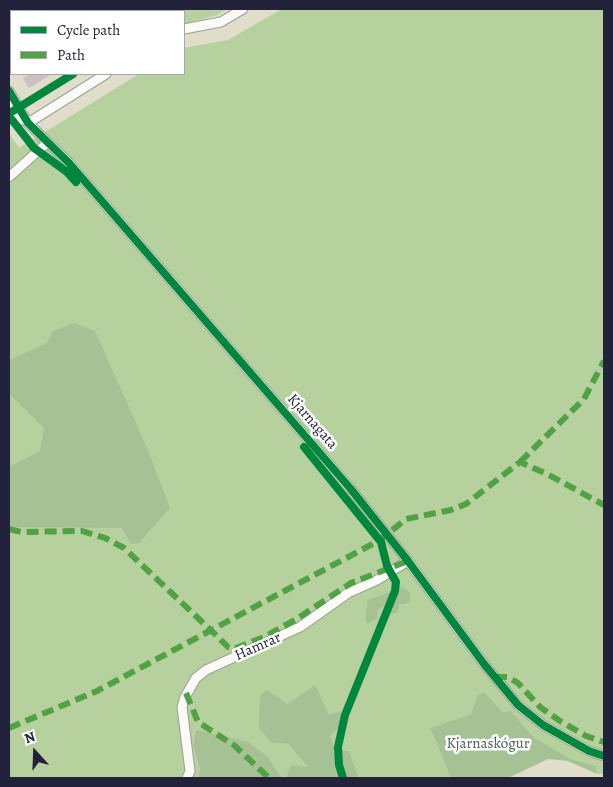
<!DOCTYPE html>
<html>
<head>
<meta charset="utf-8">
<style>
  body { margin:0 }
  #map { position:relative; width:613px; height:787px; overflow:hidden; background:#e0ddcb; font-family:Alegreya,serif }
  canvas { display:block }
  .frame { position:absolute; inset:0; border:10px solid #22223b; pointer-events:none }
  .legend { position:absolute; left:10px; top:10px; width:175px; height:65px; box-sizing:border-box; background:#fff; border:1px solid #a7a7b1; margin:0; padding:6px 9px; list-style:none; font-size:15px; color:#22223b }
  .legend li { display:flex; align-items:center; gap:10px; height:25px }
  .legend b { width:25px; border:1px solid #a7a7b1 }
  .north { position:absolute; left:10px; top:727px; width:50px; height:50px; -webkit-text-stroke:4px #fff; paint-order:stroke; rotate:340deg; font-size:14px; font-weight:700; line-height:20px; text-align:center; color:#22223b }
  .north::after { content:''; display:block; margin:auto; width:18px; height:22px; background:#22223b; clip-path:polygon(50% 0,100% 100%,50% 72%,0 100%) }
</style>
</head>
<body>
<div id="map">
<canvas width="613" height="787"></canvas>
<div class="frame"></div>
<ul class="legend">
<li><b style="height:6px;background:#00873e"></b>Cycle path</li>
<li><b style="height:6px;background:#50a245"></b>Path</li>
</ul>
<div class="north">N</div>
</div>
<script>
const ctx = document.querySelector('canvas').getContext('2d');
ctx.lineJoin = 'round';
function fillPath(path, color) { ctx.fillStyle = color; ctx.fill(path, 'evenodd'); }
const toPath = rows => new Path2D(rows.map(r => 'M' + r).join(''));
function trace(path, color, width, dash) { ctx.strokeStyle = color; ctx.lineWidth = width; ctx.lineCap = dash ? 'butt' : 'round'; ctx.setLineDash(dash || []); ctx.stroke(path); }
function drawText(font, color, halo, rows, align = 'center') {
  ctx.font = font + ' Alegreya,serif'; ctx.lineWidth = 5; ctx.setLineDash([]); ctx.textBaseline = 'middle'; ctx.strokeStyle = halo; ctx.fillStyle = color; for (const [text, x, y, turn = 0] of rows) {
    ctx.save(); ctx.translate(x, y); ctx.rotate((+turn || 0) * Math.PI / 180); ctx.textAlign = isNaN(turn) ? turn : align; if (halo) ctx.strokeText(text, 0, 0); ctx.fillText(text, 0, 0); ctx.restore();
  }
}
const green = toPath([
  [185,9,227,9,217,15,184,24,184,11,181,11],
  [282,9,604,9,604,774,597,774,596,766,571,759,532,737,511,711,502,712,477,696,471,714,430,728,451,778,359,778,349,751,335,749,330,736,345,722,341,711,329,716,288,704,267,690,272,743,288,744,307,768,291,765,286,778,282,778,268,757,196,730,193,745,200,770,198,778,9,778,9,133,19,148,139,74,184,74,184,48,228,40]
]);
const forest = toPath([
  [75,323,95,331,147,448,170,508,139,543,131,544,122,528,9,527,9,467,40,451,44,428,9,394,9,360,47,343,53,331],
  [403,587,410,593,410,601,406,604,399,604,398,612,391,614,385,606,378,609,377,619,367,624,365,619,368,600],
  [315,685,329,715,341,711,345,722,330,736,335,749,349,751,359,778,286,778,291,765,307,767,288,744,272,743,259,729,260,696,267,690,288,704],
  [484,692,502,712,511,711,533,737,571,759,596,766,597,774,568,761,548,759,508,778,451,778,430,728,471,714,477,696],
  [196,730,248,742,268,757,282,778,198,778,200,770,193,745]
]);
const building = toPath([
  [30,74,52,74,29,88,23,78]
]);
const path = toPath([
  [184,14,202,9],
  [27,103,73,74]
]);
const minor = toPath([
  [97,11,102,9],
  [184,29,221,22,243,9],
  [9,66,11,65],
  [9,91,28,123,69,163,350,488,408,561,484,664,518,705,543,725,589,751,604,756],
  [9,104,22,120],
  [28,123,106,74],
  [9,177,47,143],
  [187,778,190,771,182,707,185,697,196,678,206,670,300,627,348,593,377,580,408,561]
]);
const quiet = toPath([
  [181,11,181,9],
  [520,462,584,399,604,361],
  [9,529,21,532,82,531,105,538,124,548,219,638,228,647,234,649,264,637,295,620,351,583,408,561],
  [495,677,508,677,518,683,540,707,560,721,586,736,604,742],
  [186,693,198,722,235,746,269,778],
  [9,728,97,691,380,540,406,519,451,510,466,504,520,462,547,474,604,505]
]);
const cycleway = toPath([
  [9,91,28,123,69,163,350,488,408,561,484,664,518,705,543,725,589,751,604,756],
  [13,111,73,74],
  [9,116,34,148,67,172,76,182],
  [304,447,381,542,387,566,396,582,395,591,345,715,338,747,339,765,343,778]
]);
const streetNames = [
  ["Kjarnagata",312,422,49],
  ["Hamrar",258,647,-24]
];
const parkNames = [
  ["Kjarnaskógur",488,744]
];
fillPath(green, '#b6d19d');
fillPath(forest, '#a6c295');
fillPath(building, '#c9c0bf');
trace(minor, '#9e9d95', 11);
trace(path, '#c7c7c4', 1, [1, 4]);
trace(minor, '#fafaf7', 9);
trace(quiet, '#50a245', 6, [12, 6]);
trace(cycleway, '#00873e', 8);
drawText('15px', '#22223b', '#fff', streetNames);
drawText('15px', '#4a5c50', '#fff', parkNames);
</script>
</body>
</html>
